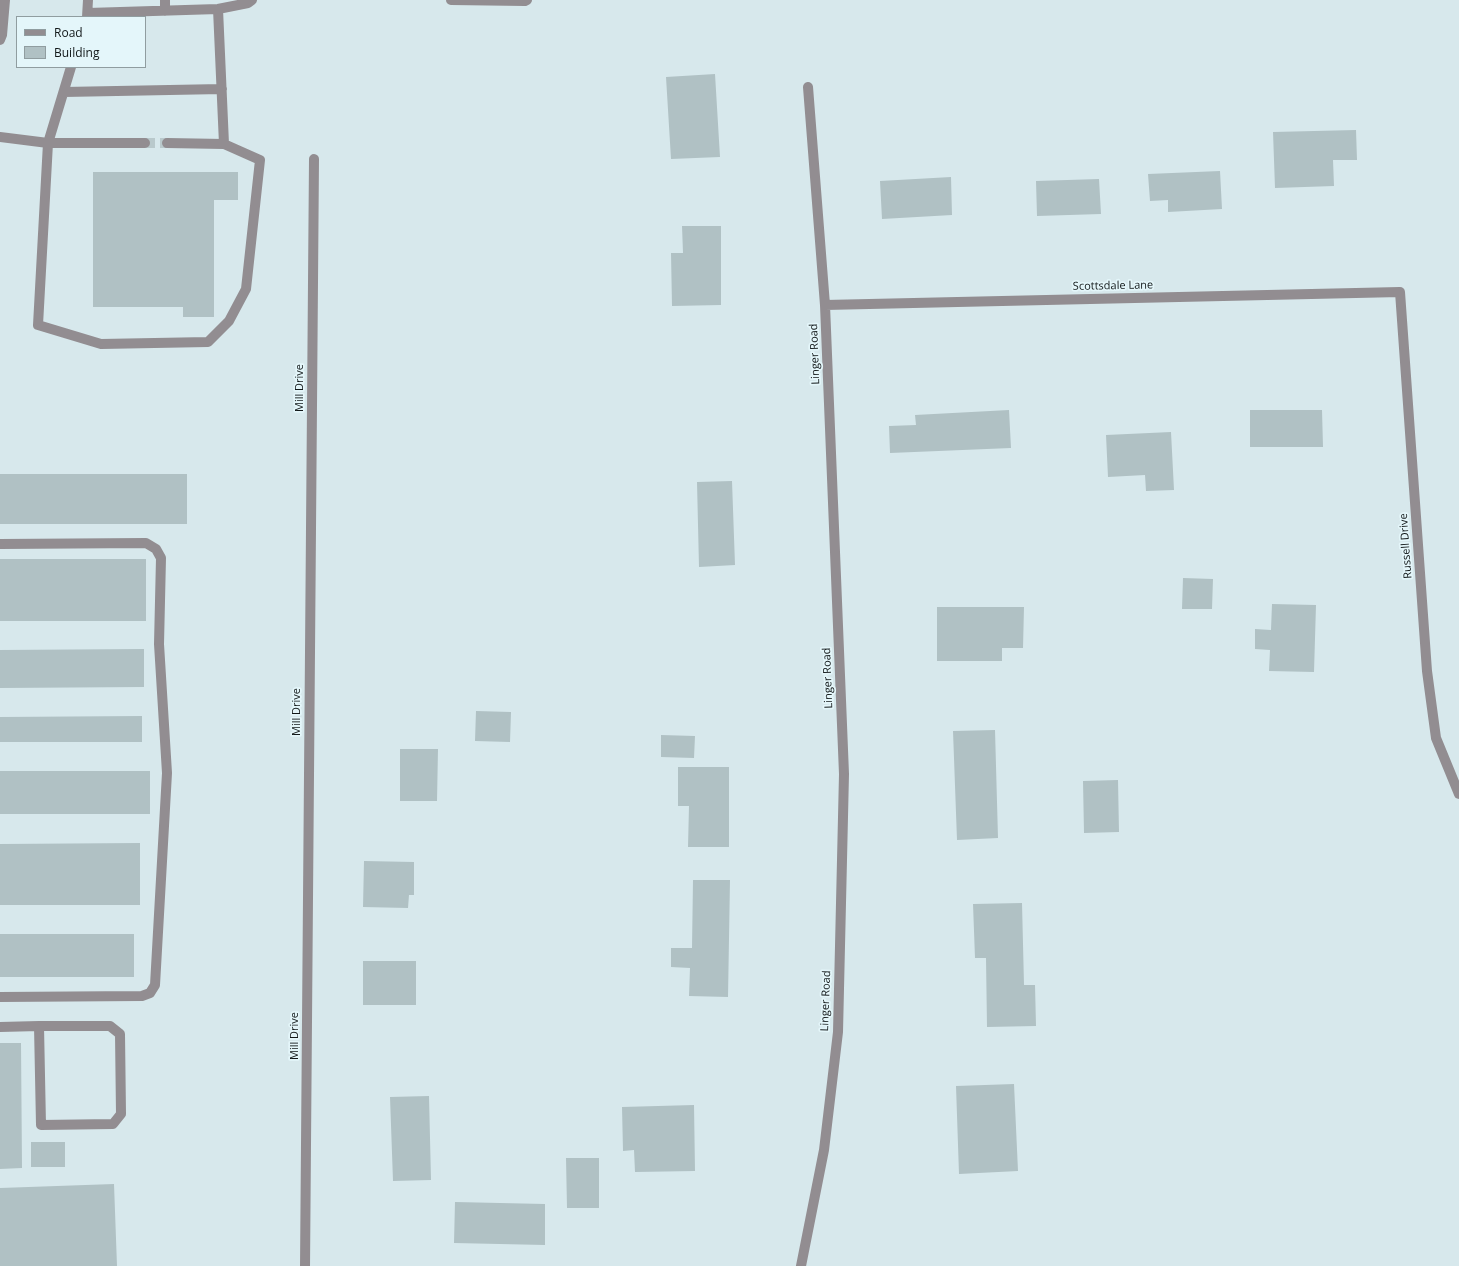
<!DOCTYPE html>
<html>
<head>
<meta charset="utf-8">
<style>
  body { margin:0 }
  #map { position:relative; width:1459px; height:1266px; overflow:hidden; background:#d7e8ec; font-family:"Open Sans",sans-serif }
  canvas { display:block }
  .legend { position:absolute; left:16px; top:16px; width:130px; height:52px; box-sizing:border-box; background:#e4f6fa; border:1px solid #909da0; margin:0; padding:5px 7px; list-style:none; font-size:12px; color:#111718 }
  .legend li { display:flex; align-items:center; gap:8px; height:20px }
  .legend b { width:20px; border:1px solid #909da0 }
</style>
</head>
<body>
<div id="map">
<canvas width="1459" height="1266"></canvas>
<ul class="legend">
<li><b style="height:5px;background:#928d91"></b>Road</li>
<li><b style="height:11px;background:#b0c1c4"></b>Building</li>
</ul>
</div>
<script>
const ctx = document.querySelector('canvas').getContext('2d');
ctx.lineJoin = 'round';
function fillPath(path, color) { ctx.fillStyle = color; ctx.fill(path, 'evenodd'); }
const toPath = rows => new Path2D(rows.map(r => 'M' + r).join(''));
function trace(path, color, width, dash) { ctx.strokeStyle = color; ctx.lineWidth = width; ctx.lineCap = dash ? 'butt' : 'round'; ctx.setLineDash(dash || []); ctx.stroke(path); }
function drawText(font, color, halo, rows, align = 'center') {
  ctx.font = font + ' "Open Sans",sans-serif'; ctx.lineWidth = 3.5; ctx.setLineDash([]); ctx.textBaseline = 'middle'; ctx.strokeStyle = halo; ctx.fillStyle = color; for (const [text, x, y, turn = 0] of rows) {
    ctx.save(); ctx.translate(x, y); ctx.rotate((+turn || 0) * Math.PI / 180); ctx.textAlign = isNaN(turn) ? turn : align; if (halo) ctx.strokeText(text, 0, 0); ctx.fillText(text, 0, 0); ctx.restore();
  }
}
const building = toPath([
  [715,74,720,157,671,159,666,77],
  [1356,130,1357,160,1333,160,1334,186,1275,188,1273,132],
  [1220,171,1222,209,1168,212,1168,200,1150,201,1148,174],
  [93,172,238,172,238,200,214,200,214,317,183,317,183,307,93,307],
  [951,177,952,215,882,219,880,181],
  [1099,179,1101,214,1037,216,1036,181],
  [682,226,721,226,721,305,672,306,671,253,683,253],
  [1009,410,1011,448,890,453,889,426,916,425,915,415],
  [1250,410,1322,410,1323,447,1250,447],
  [1171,432,1174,490,1146,491,1145,475,1108,477,1106,435],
  [0,474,187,474,187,524,0,524],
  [732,481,735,565,699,567,697,482],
  [0,559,146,559,146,621,0,621],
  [1183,578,1213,579,1212,609,1182,609],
  [1272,604,1316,605,1314,672,1269,671,1270,650,1255,649,1255,629,1271,630],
  [937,607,1024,607,1023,648,1002,648,1002,661,937,661],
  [144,649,144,687,0,688,0,650],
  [476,711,511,712,510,742,475,741],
  [142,716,142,742,0,742,0,717],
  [995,730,998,838,957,840,953,731],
  [661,735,695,736,694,758,661,757],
  [400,749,438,749,437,801,400,801],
  [678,767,729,767,729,847,688,847,689,806,678,806],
  [0,771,150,771,150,814,0,814],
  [1118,780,1119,832,1084,833,1083,781],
  [140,843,140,905,0,905,0,844],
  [364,861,414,862,414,895,409,895,408,908,363,907],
  [693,880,730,880,728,997,689,996,690,968,671,967,671,948,692,948],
  [1022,903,1024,985,1035,985,1036,1026,987,1027,986,958,975,958,973,904],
  [0,934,134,934,134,977,0,977],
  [363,961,416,961,416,1005,363,1005],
  [0,1043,21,1043,22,1168,0,1169],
  [1014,1084,1018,1171,959,1174,956,1086],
  [429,1096,431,1180,393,1181,390,1097],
  [694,1105,695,1171,635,1172,634,1150,623,1151,622,1107],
  [31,1142,65,1142,65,1167,31,1167],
  [566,1158,599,1158,599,1208,567,1208],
  [114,1184,117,1266,0,1266,0,1188],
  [455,1202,545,1204,545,1245,454,1243]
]);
const minorTunnel = toPath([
  [145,143,167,143]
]);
const minor = toPath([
  [451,0,525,1,527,0],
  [218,9,224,144],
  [165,11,165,0],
  [88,13,218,9,248,3,252,0],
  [87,17,88,0],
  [0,40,2,35,5,0],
  [71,67,48,143,38,325,101,344,208,342,229,321,246,289,260,160,224,144,167,143],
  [64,92,222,89],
  [0,137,48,143,145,143],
  [825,305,1400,292,1427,671,1436,738,1459,794],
  [0,544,146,543,156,549,161,558,159,644,167,773,155,985,150,993,142,996,0,997],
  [0,1027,39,1026,110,1026,120,1034,121,1114,113,1124,41,1125,39,1026],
  [305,1266,314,159],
  [801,1266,824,1150,838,1032,844,774,825,305,808,87]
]);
const streetNames = [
  ["Scottsdale Lane",1113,286,-1],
  ["Linger Road",815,354,-92],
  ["Mill Drive",300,388,-90],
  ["Russell Drive",1406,546,-94],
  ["Linger Road",828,678,-92],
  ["Mill Drive",297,712,-90],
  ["Linger Road",826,1001,-88],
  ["Mill Drive",295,1036,-90]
];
fillPath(building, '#b0c1c4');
trace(minorTunnel, '#b9c9cc', 10, [10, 5]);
trace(minor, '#928d91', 10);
drawText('11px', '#111718', '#e4f6fa', streetNames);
</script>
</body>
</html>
